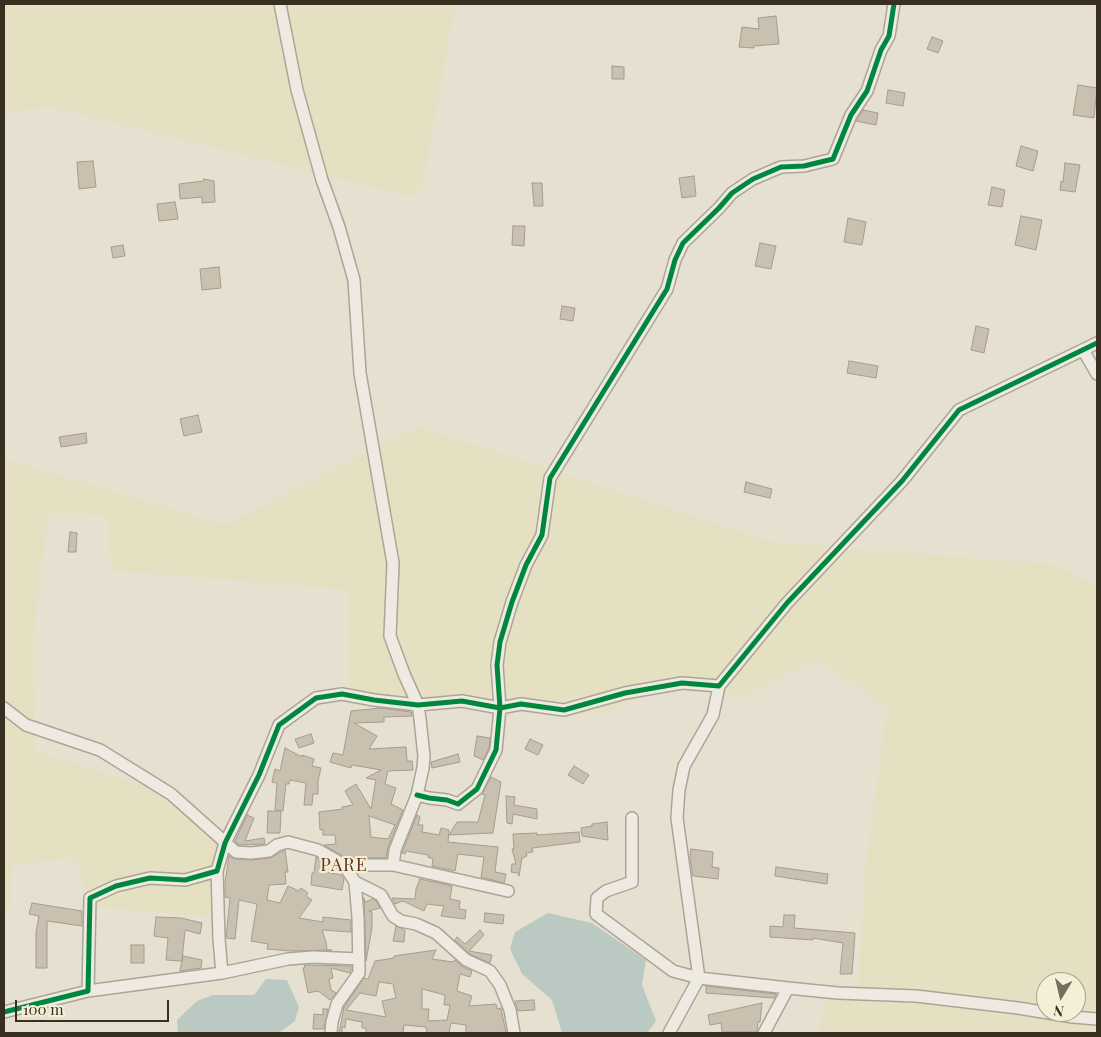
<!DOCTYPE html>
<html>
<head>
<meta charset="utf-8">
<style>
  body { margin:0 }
  #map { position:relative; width:1101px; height:1037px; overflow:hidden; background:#e5e0cf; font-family:"Playfair Display",serif }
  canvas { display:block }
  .frame { position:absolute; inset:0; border:5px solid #392f20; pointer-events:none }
  .north { position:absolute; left:1036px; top:972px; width:50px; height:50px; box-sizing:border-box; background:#f5efd7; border:1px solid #aaa28e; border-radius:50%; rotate:189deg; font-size:14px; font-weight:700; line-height:20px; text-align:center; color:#392f20 }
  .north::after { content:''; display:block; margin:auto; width:18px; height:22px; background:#756d5d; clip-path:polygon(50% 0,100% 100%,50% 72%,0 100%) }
  .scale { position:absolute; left:15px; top:1000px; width:154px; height:22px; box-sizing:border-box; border:2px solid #392f20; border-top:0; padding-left:6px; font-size:15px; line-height:18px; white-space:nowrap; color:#392f20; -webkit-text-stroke:4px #f5efd7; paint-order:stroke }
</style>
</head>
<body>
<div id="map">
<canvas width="1101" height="1037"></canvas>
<div class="frame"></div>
<div class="north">N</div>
<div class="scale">100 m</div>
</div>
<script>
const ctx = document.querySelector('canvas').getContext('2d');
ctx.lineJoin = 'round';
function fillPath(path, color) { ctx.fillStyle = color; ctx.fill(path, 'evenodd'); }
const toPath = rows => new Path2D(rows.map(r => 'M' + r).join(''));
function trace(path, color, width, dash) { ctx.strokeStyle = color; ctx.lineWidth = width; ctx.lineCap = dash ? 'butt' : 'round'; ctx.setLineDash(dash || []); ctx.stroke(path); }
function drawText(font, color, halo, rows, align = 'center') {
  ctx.font = font + ' "Playfair Display",serif'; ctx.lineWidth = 4; ctx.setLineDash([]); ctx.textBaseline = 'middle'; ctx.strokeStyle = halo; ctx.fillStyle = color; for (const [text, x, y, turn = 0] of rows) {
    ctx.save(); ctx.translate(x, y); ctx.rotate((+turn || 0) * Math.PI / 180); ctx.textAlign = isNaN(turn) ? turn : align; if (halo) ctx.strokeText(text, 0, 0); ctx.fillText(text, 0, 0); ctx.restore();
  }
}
const farmland = toPath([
  [4,4,455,4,423,184,412,197,47,106,4,113],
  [419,427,773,542,1056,565,1097,587,1097,1033,818,1033,828,998,858,991,865,873,887,709,817,658,737,700,678,679,611,710,584,714,554,717,502,704,373,709,348,702,350,590,111,570,108,515,48,513,33,636,35,751,171,794,225,843,211,917,92,906,74,857,12,865,10,906,4,905,4,459,225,525],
  [1046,982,1076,982,1076,1012,1046,1012]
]);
const water = toPath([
  [548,913,592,923,646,960,642,985,656,1021,647,1033,562,1033,552,1000,522,974,510,949,515,932],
  [266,979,287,980,299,1007,295,1021,279,1033,178,1033,177,1020,197,1001,213,995,254,995]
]);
const building = toPath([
  [776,16,779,44,754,46,754,48,739,47,742,27,759,29,758,18,776,16],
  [932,37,943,41,938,53,927,49,932,37],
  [612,66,624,67,624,79,612,79,612,66],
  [1078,85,1097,88,1094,118,1073,115,1078,85],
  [888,90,905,93,903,106,886,103,888,90],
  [863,110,878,113,876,125,856,121,863,110],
  [1021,146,1038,151,1033,171,1016,166,1021,146],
  [93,161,96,187,79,189,77,162,93,161],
  [1065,163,1080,165,1075,192,1060,190,1061,181,1063,182,1065,163],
  [694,176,696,196,682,198,679,178,694,176],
  [204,179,214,181,215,202,202,203,202,197,180,199,179,184,204,181,204,179],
  [532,183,542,183,543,206,534,206,532,183],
  [992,187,1005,190,1002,207,988,205,992,187],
  [175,202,178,219,159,221,157,204,175,202],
  [1021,216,1042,220,1036,250,1015,245,1021,216],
  [848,218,866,222,862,245,844,242,848,218],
  [513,226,525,226,524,246,512,245,513,226],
  [760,243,776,246,771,269,755,266,760,243],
  [123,245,125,256,113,258,111,247,123,245],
  [219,267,221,288,202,290,200,269,219,267],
  [562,306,575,308,573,321,560,319,562,306],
  [976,326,989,329,984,353,971,350,976,326],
  [849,361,878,366,876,378,847,373,849,361],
  [198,415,202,432,184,436,180,419,198,415],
  [86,433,87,443,61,447,59,437,86,433],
  [746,482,772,489,770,498,744,492,746,482],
  [70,532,77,533,76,552,68,552,70,532],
  [381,708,411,712,412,716,384,717,384,722,354,723,377,736,369,749,406,747,407,761,412,761,413,770,388,771,385,784,396,788,391,804,403,810,388,847,386,858,346,858,324,845,336,844,335,835,323,835,323,829,320,830,319,812,343,809,342,807,353,805,345,791,356,784,371,809,376,780,366,778,381,770,352,765,351,768,330,762,333,753,343,755,351,711,381,708],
  [369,816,395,825,388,839,371,837,369,816],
  [311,734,314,743,299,748,295,739,311,734],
  [477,736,490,738,489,748,483,760,474,756,477,736],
  [530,739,543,745,538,755,525,749,530,739],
  [285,748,302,757,302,755,314,759,312,766,321,768,318,781,318,794,313,794,312,805,304,805,306,783,290,780,289,784,286,784,283,811,275,810,277,783,272,782,275,769,280,771,285,748],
  [458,754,460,762,432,768,431,762,458,754],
  [574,766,589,775,583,784,568,775,574,766],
  [491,777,501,782,493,833,449,835,457,822,478,822,485,795,482,794,491,777],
  [506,796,515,797,514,805,537,809,537,819,513,814,512,824,507,823,506,796],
  [268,811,281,811,280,833,267,833,268,811],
  [247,815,254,818,245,841,264,838,265,844,239,845,235,841,247,815],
  [417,815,420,817,418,825,423,825,422,832,439,835,441,828,449,830,448,842,498,847,495,872,506,874,504,883,481,877,484,857,458,854,455,871,432,866,433,859,428,857,428,855,406,851,405,854,402,853,417,815],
  [607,822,608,840,582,836,581,828,592,826,592,824,607,822],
  [579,832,580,842,532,848,533,852,526,853,527,856,522,858,519,876,518,873,511,872,512,864,516,864,512,849,514,849,513,834,537,833,537,835,579,832],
  [691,849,713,852,712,867,719,868,718,879,693,876,690,858,691,849],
  [285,850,288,872,285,872,286,884,269,885,267,900,280,903,288,886,299,891,301,888,308,893,306,896,312,900,299,918,323,922,323,917,351,920,351,932,322,930,326,942,327,950,332,950,291,951,267,949,268,944,251,941,257,904,239,900,235,939,226,938,230,898,225,897,225,883,229,856,236,859,252,860,270,858,285,850],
  [316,857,324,862,322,871,341,875,344,879,342,890,311,885,312,873,314,873,316,857],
  [776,867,828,874,827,884,775,876,776,867],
  [420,879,452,886,450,899,460,901,459,909,466,910,465,919,441,916,444,906,427,904,424,911,403,901,395,904,392,898,415,899,416,889,420,879],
  [364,898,365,902,373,899,376,901,380,908,369,911,372,912,372,928,366,961,364,898],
  [32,903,82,911,82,926,47,921,47,968,36,968,36,932,39,916,29,914,32,903],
  [485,913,504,915,503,924,484,922,485,913],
  [784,915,795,915,794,928,855,933,852,974,840,974,843,943,813,938,813,940,770,937,770,926,783,927,784,915],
  [156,917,181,918,202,923,200,934,185,930,182,961,166,960,168,938,154,936,156,917],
  [396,926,405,930,404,942,393,941,396,926],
  [480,930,484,935,469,951,492,955,490,963,470,954,455,940,457,937,465,944,480,930],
  [131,945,144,945,144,963,131,963,131,945],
  [436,950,432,959,453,962,455,960,463,967,472,971,470,977,460,974,457,991,472,996,469,1006,496,1004,497,1009,501,1008,506,1033,466,1033,466,1025,451,1023,449,1033,427,1033,426,1027,404,1025,403,1033,366,1033,366,1028,362,1028,362,1022,346,1019,345,1028,342,1027,342,1033,339,1033,344,1007,364,978,368,979,375,961,394,958,394,956,436,950],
  [379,982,393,984,396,998,382,1001,386,1017,346,1010,360,993,376,996,379,982],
  [422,989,445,995,444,1005,450,1005,447,1020,428,1021,429,1009,422,1009,422,989],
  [183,956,202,960,201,968,180,971,183,956],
  [305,965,351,966,351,971,350,973,331,968,333,978,329,979,331,990,336,993,330,1000,318,991,308,993,303,968,304,968,305,965],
  [706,986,776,994,774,998,706,993,706,986],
  [534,1000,535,1010,518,1011,515,1001,534,1000],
  [762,1003,760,1022,758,1022,757,1032,722,1032,721,1023,710,1025,708,1015,762,1003],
  [323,1009,328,1009,324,1029,313,1029,314,1014,323,1015,323,1009]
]);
const street = toPath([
  [280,4,297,90,322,180,339,227,354,280,360,373,393,563,390,636,404,674,418,705,420,719,424,756,423,768,417,795,395,850,393,865],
  [1083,350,1097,374],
  [4,708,26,725,100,750,171,794,236,852,251,853,269,851,277,845,288,842,318,850,344,865,355,882,358,917,359,973,337,1004,332,1022,331,1033],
  [417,795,429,798,447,800,458,804,477,789,496,750,500,708,497,665,500,642,512,602,526,565,542,535,550,478,667,289,675,260,683,243,719,208,732,193,753,179,781,167,804,166,833,159,851,115,867,91,881,50,889,36,894,4],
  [632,818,632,882,606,891,597,898,596,914,673,971,699,978,788,988,838,993,916,996,1018,1008,1073,1017,1097,1019],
  [344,865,393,865,508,891],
  [217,871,219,939,222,973],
  [355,882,381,895,393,916,401,921,416,924,436,933,466,960,490,971,500,985,510,1010,514,1033],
  [88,991,222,973,288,959,313,957,359,959],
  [4,1012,88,991,90,898,116,886,150,878,185,880,217,871,225,843,259,775,279,725,316,698,342,694,374,700,418,705,462,701,500,708,521,704,564,710,625,693,682,683,719,686,787,603,902,481,959,410,1097,343],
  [669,1033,699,978,677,818,679,790,684,766,713,715,719,686],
  [764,1033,788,988]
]);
const cycleway = toPath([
  [417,795,429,798,447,800,458,804,477,789,496,750,500,708,497,665,500,642,512,602,526,565,542,535,550,478,667,289,675,260,683,243,719,208,732,193,753,179,781,167,804,166,833,159,851,115,867,91,881,50,889,36,894,4],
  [4,1012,88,991,90,898,116,886,150,878,185,880,217,871,225,843,259,775,279,725,316,698,342,694,374,700,418,705,462,701,500,708,521,704,564,710,625,693,682,683,719,686,787,603,902,481,959,410,1097,343]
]);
const quarterNames = [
  ["PARE",344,865]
];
fillPath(farmland, '#e4e0c1');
fillPath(water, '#bacac2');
fillPath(building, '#c9c0b0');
trace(building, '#a59c8f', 1);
trace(street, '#aba598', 14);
trace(street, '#eeeae1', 11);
trace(cycleway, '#00873e', 5);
ctx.letterSpacing = '1px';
drawText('18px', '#653621', '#f5efd7', quarterNames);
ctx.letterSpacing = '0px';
</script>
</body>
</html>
